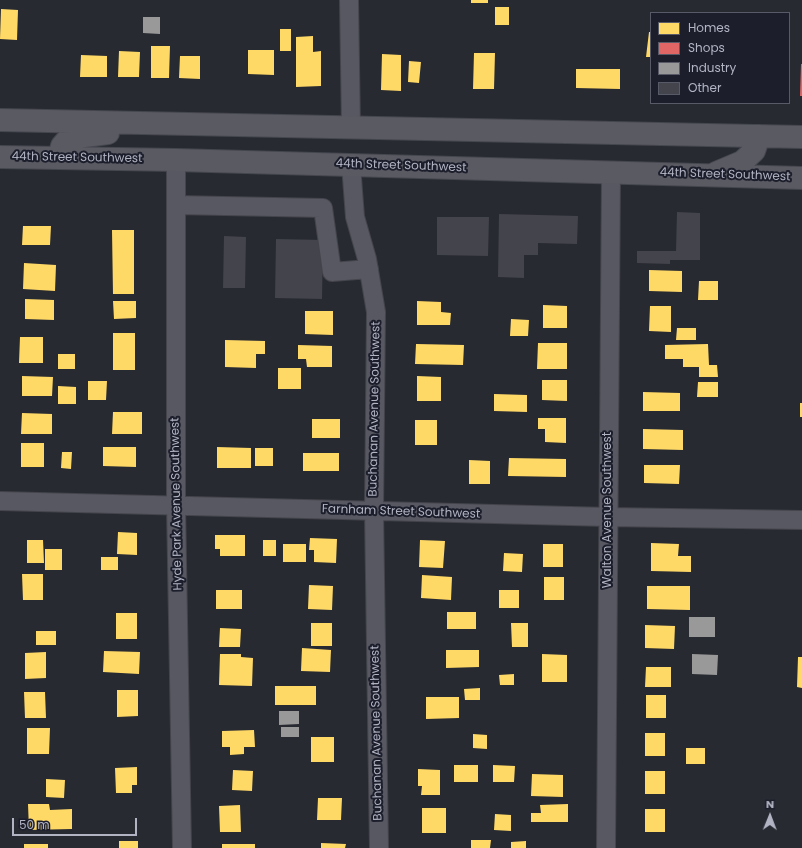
<!DOCTYPE html>
<html>
<head>
<meta charset="utf-8">
<style>
  body { margin:0 }
  #map { position:relative; width:802px; height:848px; overflow:hidden; background:#282a32; font-family:Poppins,sans-serif }
  canvas { display:block }
  .legend { position:absolute; left:650px; top:12px; width:140px; height:92px; box-sizing:border-box; background:#1c1e2c; border:1px solid #585a68; margin:0; padding:5px 7px; list-style:none; font-size:12px; color:#b2b3c3 }
  .legend li { display:flex; align-items:center; gap:8px; height:20px }
  .legend b { width:20px; border:1px solid #585a68 }
  .north { position:absolute; left:750px; top:796px; width:40px; height:40px; -webkit-text-stroke:3px #1c1e2c; paint-order:stroke; rotate:1deg; font-size:11px; font-weight:700; line-height:16px; text-align:center; color:#b2b3c3 }
  .north::after { content:''; display:block; margin:auto; width:14px; height:18px; background:#b2b3c3; clip-path:polygon(50% 0,100% 100%,50% 72%,0 100%) }
  .scale { position:absolute; left:12px; top:818px; width:125px; height:18px; box-sizing:border-box; border:2px solid #b2b3c3; border-top:0; padding-left:5px; font-size:12px; line-height:14px; white-space:nowrap; color:#b2b3c3; -webkit-text-stroke:3px #1c1e2c; paint-order:stroke }
</style>
</head>
<body>
<div id="map">
<canvas width="802" height="848"></canvas>
<ul class="legend">
<li><b style="height:11px;background:#ffd966"></b>Homes</li>
<li><b style="height:11px;background:#e06666"></b>Shops</li>
<li><b style="height:11px;background:#999"></b>Industry</li>
<li><b style="height:11px;background:#43444c"></b>Other</li>
</ul>
<div class="north">N</div>
<div class="scale">50 m</div>
</div>
<script>
const ctx = document.querySelector('canvas').getContext('2d');
ctx.lineJoin = 'round';
function fillPath(path, color) { ctx.fillStyle = color; ctx.fill(path, 'evenodd'); }
const toPath = rows => new Path2D(rows.map(r => 'M' + r).join(''));
function trace(path, color, width, dash) { ctx.strokeStyle = color; ctx.lineWidth = width; ctx.lineCap = dash ? 'butt' : 'round'; ctx.setLineDash(dash || []); ctx.stroke(path); }
function drawText(font, color, halo, rows, align = 'center') {
  ctx.font = font + ' Poppins,sans-serif'; ctx.lineWidth = 4; ctx.setLineDash([]); ctx.textBaseline = 'middle'; ctx.strokeStyle = halo; ctx.fillStyle = color; for (const [text, x, y, turn = 0] of rows) {
    ctx.save(); ctx.translate(x, y); ctx.rotate((+turn || 0) * Math.PI / 180); ctx.textAlign = isNaN(turn) ? turn : align; if (halo) ctx.strokeText(text, 0, 0); ctx.fillText(text, 0, 0); ctx.restore();
  }
}
const homes = toPath([
  [471,0,488,0,488,3,471,3],
  [495,7,509,7,509,25,495,25],
  [1,9,18,10,17,40,0,39],
  [280,29,291,29,291,51,280,51],
  [649,32,651,32,651,57,646,57],
  [313,36,313,52,321,51,321,86,296,87,296,37],
  [151,46,170,46,169,78,151,78],
  [248,50,274,50,274,75,248,74],
  [119,51,140,52,139,77,118,77],
  [474,53,495,53,494,89,473,89],
  [382,54,401,55,401,91,381,90],
  [81,55,107,56,107,77,80,77],
  [180,56,200,56,200,79,179,78],
  [409,61,421,62,419,83,408,82],
  [576,69,620,69,620,89,576,88],
  [23,226,51,226,50,245,22,245],
  [112,230,134,230,134,294,113,294],
  [24,263,56,265,55,291,23,289],
  [649,270,682,271,682,292,649,291],
  [699,281,718,281,718,300,698,300],
  [25,299,54,300,54,320,25,319],
  [113,301,136,301,136,318,114,319],
  [417,301,441,302,441,312,451,313,450,325,417,325],
  [543,305,567,306,567,328,543,328],
  [650,306,671,306,671,332,649,331],
  [305,311,333,311,333,335,305,334],
  [511,319,529,320,528,336,510,336],
  [677,328,696,328,696,340,676,340],
  [113,333,135,333,135,370,113,370],
  [20,337,43,337,43,363,19,363],
  [225,340,265,341,265,354,256,354,256,368,225,367],
  [538,343,567,343,567,369,537,369],
  [416,344,464,345,463,365,415,364],
  [708,344,709,365,717,365,718,377,699,377,699,367,683,367,683,359,665,359,665,345],
  [298,345,332,346,332,367,307,367,306,359,298,359],
  [58,354,75,354,75,369,58,369],
  [278,368,301,368,301,389,278,389],
  [22,376,53,377,52,396,22,396],
  [417,376,441,377,441,401,417,401],
  [542,380,567,380,567,401,542,400],
  [88,381,107,381,106,400,88,400],
  [698,382,718,382,718,397,697,397],
  [58,386,76,387,76,404,58,404],
  [643,392,680,393,680,411,643,411],
  [494,394,527,395,527,412,494,411],
  [800,403,802,403,802,417,800,417],
  [113,412,142,412,142,434,112,434],
  [22,413,52,414,52,434,21,434],
  [538,418,566,418,566,443,545,442,545,429,538,429],
  [312,419,340,419,340,438,312,438],
  [415,420,437,420,437,445,415,445],
  [643,429,683,430,683,450,643,449],
  [21,443,44,443,44,467,21,467],
  [103,447,136,447,136,467,103,466],
  [217,447,251,448,251,468,217,468],
  [255,448,273,448,273,466,255,466],
  [62,452,72,452,71,469,61,468],
  [303,453,339,453,339,471,303,471],
  [509,458,566,459,566,477,508,476],
  [469,460,490,461,490,484,469,484],
  [644,465,680,465,679,484,644,483],
  [118,532,137,533,137,555,117,554],
  [215,535,245,535,245,556,220,556,220,549,215,549],
  [310,538,337,539,336,563,314,562,314,550,309,550],
  [27,540,43,540,44,563,27,563],
  [263,540,276,540,276,556,263,556],
  [420,540,445,541,443,568,419,567],
  [651,543,679,544,678,556,691,556,691,572,651,571],
  [283,544,306,544,306,562,283,562],
  [543,544,563,544,563,567,543,567],
  [45,549,62,549,62,570,45,570],
  [504,553,523,554,522,572,503,571],
  [101,557,118,557,118,570,101,570],
  [22,574,43,574,43,600,23,600],
  [422,575,452,577,451,600,421,598],
  [544,577,564,577,564,600,544,600],
  [309,585,333,586,332,610,308,609],
  [647,586,690,586,690,610,647,609],
  [216,590,242,590,242,609,216,609],
  [499,590,519,590,519,608,499,608],
  [447,612,476,612,476,629,447,629],
  [116,613,137,613,137,639,116,639],
  [311,623,332,623,332,646,311,646],
  [511,623,528,623,528,647,512,647],
  [645,625,675,626,674,649,645,648],
  [220,628,241,629,240,647,219,647],
  [36,631,56,631,56,645,36,645],
  [302,648,331,650,330,672,301,671],
  [446,650,479,650,479,667,446,668],
  [104,651,140,652,139,674,103,672],
  [46,652,46,678,25,679,25,653],
  [220,654,241,654,241,657,253,658,252,686,219,685],
  [542,654,567,655,567,682,542,682],
  [798,657,802,657,802,688,797,687],
  [646,667,671,667,671,687,645,687],
  [514,674,514,685,500,685,499,675],
  [275,686,316,686,316,705,275,705],
  [480,688,480,700,465,700,464,689],
  [117,690,138,690,138,716,117,717],
  [24,692,45,692,46,718,25,718],
  [646,695,666,695,666,718,646,718],
  [426,697,459,697,459,718,426,719],
  [27,728,50,728,49,754,27,754],
  [254,730,255,747,244,747,244,754,230,755,230,747,222,747,222,731],
  [645,733,665,733,665,756,645,756],
  [473,734,487,735,487,749,473,748],
  [311,737,334,737,334,762,311,762],
  [686,748,705,748,705,764,686,764],
  [454,765,478,765,478,782,454,782],
  [493,765,515,766,514,782,493,782],
  [137,767,137,785,132,785,132,793,116,793,115,768],
  [418,769,440,770,440,795,421,795,422,786,418,786],
  [233,770,253,771,252,791,232,790],
  [645,771,665,771,665,794,645,794],
  [532,774,563,775,563,797,531,796],
  [46,779,65,780,64,798,46,797],
  [318,798,342,798,341,820,317,820],
  [28,804,49,804,50,810,72,809,72,829,29,830],
  [568,804,568,822,531,822,531,813,541,813,540,805],
  [240,805,241,832,220,832,219,806],
  [422,808,446,808,446,833,422,833],
  [645,809,665,809,665,832,645,832],
  [495,814,511,815,511,831,494,830],
  [471,840,491,840,490,848,471,848],
  [119,841,138,841,138,848,119,848],
  [526,841,526,848,511,848,511,842],
  [321,843,346,844,345,848,321,848],
  [24,844,48,844,48,848,24,848],
  [222,844,255,844,255,848,222,848]
]);
const shops = toPath([
  [801,64,802,64,802,96,800,96]
]);
const industry = toPath([
  [143,17,160,17,160,34,143,33],
  [689,617,715,617,715,637,689,637],
  [692,654,718,655,717,675,692,674],
  [279,711,299,711,299,724,279,725],
  [281,727,299,727,299,737,281,737]
]);
const building = toPath([
  [677,212,700,213,700,260,670,260,670,264,637,263,637,251,676,251],
  [499,214,578,216,577,244,538,243,538,255,524,255,524,278,498,277],
  [437,217,489,217,488,256,437,255],
  [224,236,246,237,245,288,223,288],
  [276,239,323,240,322,299,275,298]
]);
const minor = toPath([
  [349,0,351,128],
  [176,160,176,505,182,848],
  [351,165,355,217,367,259,376,312,374,511,379,848],
  [176,205,323,208,332,272,369,269],
  [0,501,608,517,802,520],
  [606,848,611,172]
]);
const major = toPath([
  [0,120,802,137],
  [0,157,176,160,802,178],
  [59,158,62,146,69,138,108,133],
  [716,173,742,162,754,151,759,136]
]);
const streetNames = [
  ["44th Street Southwest",77,158,1],
  ["44th Street Southwest",401,166,2],
  ["44th Street Southwest",725,175,2],
  ["Buchanan Avenue Southwest",375,409,-89],
  ["Hyde Park Avenue Southwest",177,504,-91],
  ["Walton Avenue Southwest",608,510,-90],
  ["Farnham Street Southwest",401,512,2],
  ["Buchanan Avenue Southwest",377,733,-91]
];
fillPath(homes, '#ffd966');
fillPath(shops, '#e06666');
fillPath(industry, '#999');
fillPath(building, '#43444c');
trace(minor, '#44454c', 20);
trace(major, '#45474f', 24);
trace(minor, '#575861', 18);
trace(major, '#5a5a62', 22);
drawText('12px', '#b2b3c3', '#1c1e2c', streetNames);
</script>
</body>
</html>
